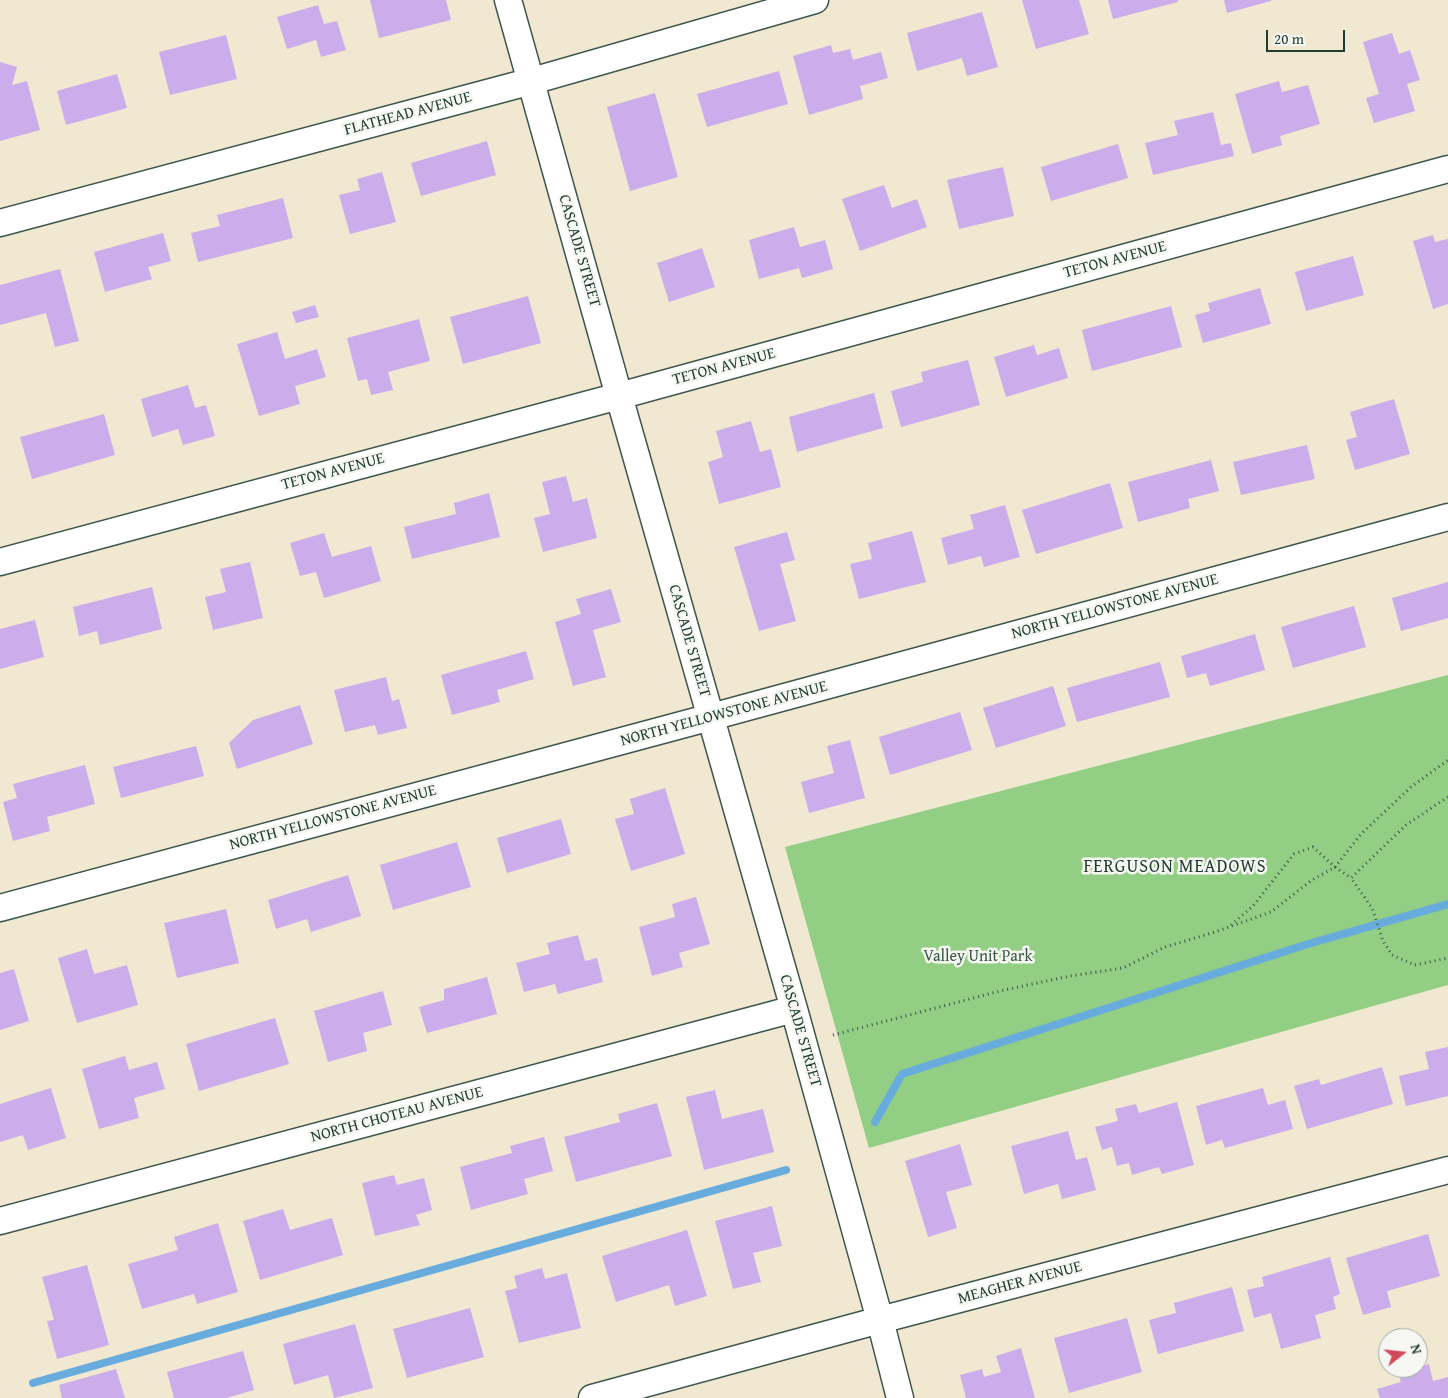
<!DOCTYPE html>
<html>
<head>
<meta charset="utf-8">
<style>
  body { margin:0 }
  #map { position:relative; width:1448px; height:1398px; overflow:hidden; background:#f1e8d2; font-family:"Gentium Book Plus",serif }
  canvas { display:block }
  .north { position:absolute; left:1378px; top:1328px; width:50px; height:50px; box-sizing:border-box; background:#f6f6f2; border:1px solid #a0aca6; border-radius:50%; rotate:74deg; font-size:14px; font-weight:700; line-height:20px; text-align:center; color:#1f3d34 }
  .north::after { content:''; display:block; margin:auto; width:18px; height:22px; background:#d1495b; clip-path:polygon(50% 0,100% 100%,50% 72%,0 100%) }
  .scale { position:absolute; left:1266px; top:30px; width:79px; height:22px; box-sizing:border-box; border:2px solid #1f3d34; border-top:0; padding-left:6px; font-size:15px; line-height:18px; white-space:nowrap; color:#1f3d34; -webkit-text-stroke:4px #f6f6f2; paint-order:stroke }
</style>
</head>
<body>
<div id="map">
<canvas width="1448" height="1398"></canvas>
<div class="north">N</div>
<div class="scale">20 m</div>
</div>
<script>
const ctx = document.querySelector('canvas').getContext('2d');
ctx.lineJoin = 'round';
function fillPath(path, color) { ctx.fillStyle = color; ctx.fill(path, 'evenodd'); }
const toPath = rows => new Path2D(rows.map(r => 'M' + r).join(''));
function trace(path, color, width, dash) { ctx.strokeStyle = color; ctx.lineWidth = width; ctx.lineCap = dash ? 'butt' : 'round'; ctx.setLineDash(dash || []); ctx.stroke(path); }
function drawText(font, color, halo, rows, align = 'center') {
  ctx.font = font + ' "Gentium Book Plus",serif'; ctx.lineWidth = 5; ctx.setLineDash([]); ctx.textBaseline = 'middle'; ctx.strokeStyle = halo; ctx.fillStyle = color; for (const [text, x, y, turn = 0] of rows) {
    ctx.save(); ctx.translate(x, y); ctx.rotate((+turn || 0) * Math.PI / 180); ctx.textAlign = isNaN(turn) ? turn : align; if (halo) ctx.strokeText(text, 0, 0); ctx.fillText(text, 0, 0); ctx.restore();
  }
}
const green = toPath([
  [1448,675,1448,985,869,1148,785,847]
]);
const stream = toPath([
  [875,1122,902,1074,1308,944,1448,904],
  [33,1383,786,1170]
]);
const building = toPath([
  [370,0,446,0,451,20,379,38],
  [1022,0,1079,0,1089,34,1036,49],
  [1108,0,1178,0,1178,2,1113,19],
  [1224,0,1271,0,1271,1,1227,13],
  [318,5,324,24,337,21,346,50,321,57,316,40,287,49,277,17],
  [982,12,998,67,967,76,962,58,917,71,907,33],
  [1392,33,1399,54,1410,50,1420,80,1407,84,1415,111,1374,123,1366,98,1379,94,1363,42],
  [226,35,237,79,170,95,159,52],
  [831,45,833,53,850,49,853,60,881,52,888,78,860,86,863,99,809,115,793,56],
  [0,62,17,67,12,85,27,81,40,130,0,141],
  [779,71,788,104,707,127,697,94],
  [117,74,127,108,66,125,57,91],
  [1279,81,1282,92,1308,85,1320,124,1280,136,1282,145,1252,154,1235,94],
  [655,93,678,177,630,191,607,107],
  [1213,112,1221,145,1231,143,1234,156,1153,175,1145,143,1178,135,1174,121],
  [487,141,496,175,421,196,411,163],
  [1118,144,1128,178,1051,201,1041,167],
  [1003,167,1014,216,959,229,947,180],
  [382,172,396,222,350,234,339,195,360,190,357,179],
  [884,185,892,208,917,199,927,227,860,251,842,199],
  [283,198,293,238,198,262,191,233,220,226,217,215],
  [794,227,800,247,825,240,833,269,802,278,799,268,759,279,749,240],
  [163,233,171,261,148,267,152,279,105,292,94,252],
  [1433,235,1435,242,1448,239,1448,304,1433,309,1413,241],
  [702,248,715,287,669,302,657,263],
  [1353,256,1364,295,1306,311,1295,272],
  [60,269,79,341,55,347,46,313,0,325,0,285],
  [1260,288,1271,324,1203,343,1195,315,1210,311,1208,303],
  [528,296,541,343,463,364,450,317],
  [315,305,319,317,296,323,292,312],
  [1171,306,1182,347,1092,371,1082,330],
  [419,319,430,361,388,372,393,390,371,395,367,379,358,381,347,338],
  [277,332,285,359,317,349,326,377,295,386,300,404,259,416,237,344],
  [1034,345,1037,355,1059,348,1068,378,1006,397,994,357],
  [968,360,980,405,901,427,891,391,923,382,921,372],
  [188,385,195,408,206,405,215,436,183,445,178,429,152,437,141,399],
  [874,393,883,428,797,452,789,417],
  [1394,399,1410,454,1355,470,1346,440,1357,437,1350,412],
  [104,414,115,455,32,479,20,437],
  [751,421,760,452,771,449,781,487,719,504,708,462,723,457,716,431],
  [1307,445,1315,479,1241,495,1233,462],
  [1211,460,1219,491,1188,499,1190,508,1138,522,1128,482],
  [566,476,573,502,587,498,597,538,543,552,534,518,550,514,542,482],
  [1110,483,1123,528,1036,554,1022,510],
  [489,493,500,537,412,559,404,527,456,514,454,503],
  [1005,505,1020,557,984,567,981,556,948,565,941,538,974,529,970,515],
  [912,531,926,582,859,599,850,564,872,559,868,543],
  [787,532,795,560,780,564,796,621,759,631,734,547],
  [324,533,332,557,371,546,381,581,324,598,316,572,300,576,290,543],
  [250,562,263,618,213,630,205,597,226,592,220,569],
  [1448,582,1448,618,1401,631,1392,598],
  [152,587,162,629,100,645,97,631,79,636,73,607],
  [611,589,621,622,593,630,606,677,573,686,555,622,581,614,576,599],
  [1354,606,1366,647,1293,668,1281,627],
  [35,620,44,657,0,669,0,629],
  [1255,634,1265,670,1210,686,1206,673,1187,678,1181,656],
  [526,651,534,679,497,690,500,702,452,715,441,675],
  [1160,662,1170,697,1077,722,1067,688],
  [386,677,392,701,399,699,407,728,378,735,375,725,345,732,334,690],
  [1053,686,1066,726,996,748,983,708],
  [300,705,313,744,237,769,229,743,253,720],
  [960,712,972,750,890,775,879,737],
  [850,740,865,798,809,813,801,782,834,773,827,746],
  [196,746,204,776,121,798,113,767],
  [85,765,95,804,47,817,50,831,13,841,3,802,17,798,13,784],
  [665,788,685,854,631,871,615,819,634,814,630,799],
  [561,819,571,854,507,873,497,838],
  [457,842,471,887,393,910,380,865],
  [348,875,361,916,311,932,307,919,276,929,268,900],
  [696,897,710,944,679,953,683,967,652,976,639,927,675,917,672,904],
  [226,909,239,963,177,978,164,923],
  [578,935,585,961,597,958,603,982,558,994,555,984,524,992,516,963,550,954,547,943],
  [87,949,94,974,127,965,138,1005,77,1023,58,958],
  [14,969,29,1021,0,1030,0,973],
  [487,977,497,1014,427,1033,419,1007,444,1000,444,989],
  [383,991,392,1025,363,1033,367,1051,328,1062,314,1011],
  [275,1018,289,1064,199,1091,186,1044],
  [1448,1047,1448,1096,1406,1106,1399,1076,1429,1069,1425,1052],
  [125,1056,129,1070,157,1062,165,1089,134,1098,139,1118,99,1129,82,1069],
  [1382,1067,1393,1104,1307,1129,1294,1086,1319,1079,1321,1085],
  [51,1088,66,1138,28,1150,23,1135,0,1142,0,1104],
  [1263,1088,1268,1105,1285,1100,1293,1129,1225,1148,1222,1140,1206,1145,1196,1106],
  [715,1090,722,1119,763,1109,774,1152,704,1170,686,1097],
  [1177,1102,1194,1165,1162,1174,1159,1167,1132,1175,1129,1163,1117,1166,1112,1147,1102,1150,1095,1127,1118,1121,1115,1109,1136,1104,1139,1113],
  [657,1103,672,1156,576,1182,564,1137,620,1122,618,1114],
  [1068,1131,1076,1160,1087,1157,1096,1190,1062,1199,1058,1184,1024,1194,1011,1146],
  [544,1137,553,1171,524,1179,528,1194,471,1210,460,1167,512,1153,510,1146],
  [960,1144,972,1185,946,1192,957,1228,928,1237,905,1161],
  [394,1175,397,1185,424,1178,432,1210,416,1215,420,1225,375,1236,362,1183],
  [772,1206,782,1246,753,1253,761,1282,733,1289,715,1221],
  [283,1209,290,1230,332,1218,343,1255,260,1280,243,1221],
  [218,1223,238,1292,197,1304,194,1294,142,1309,128,1264,178,1250,174,1237],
  [687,1230,707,1296,675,1306,669,1285,616,1302,602,1256],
  [1428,1234,1440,1276,1387,1291,1391,1307,1363,1315,1346,1258],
  [1330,1257,1340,1294,1333,1297,1336,1309,1315,1315,1321,1338,1281,1349,1271,1313,1254,1318,1247,1290,1264,1286,1262,1277],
  [87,1265,109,1345,57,1359,47,1321,54,1320,42,1277],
  [542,1268,545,1279,567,1273,581,1328,519,1343,505,1291,517,1288,514,1276],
  [1232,1287,1244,1331,1158,1354,1149,1320,1176,1313,1174,1303],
  [470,1308,484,1357,407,1378,393,1329],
  [1127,1318,1142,1372,1069,1393,1054,1338],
  [355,1324,373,1388,334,1398,328,1375,294,1385,283,1344],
  [1021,1348,1035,1398,966,1398,960,1375,982,1369,984,1377,1001,1372,996,1356],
  [243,1351,254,1390,226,1398,174,1398,167,1372],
  [1429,1364,1433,1381,1448,1377,1448,1398,1380,1398,1377,1389,1401,1382,1398,1372,1418,1368,1418,1367],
  [116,1369,125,1398,62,1398,59,1385]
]);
const path = toPath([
  [1448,797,1406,825,1351,878,1372,908,1383,941,1392,955,1415,965,1448,958],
  [1231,925,1253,906,1294,854,1313,847,1335,867,1361,834,1411,787,1448,760],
  [833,1035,1000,991,1070,976,1123,968,1165,947,1215,932,1271,912,1312,880,1335,867,1351,878]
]);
const minor = toPath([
  [508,0,619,396,794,1009,880,1320,900,1398],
  [0,223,532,81,815,0],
  [0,562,619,396,1448,169],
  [0,908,711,717,1448,517],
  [0,1221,794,1009],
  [592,1398,880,1320,1448,1170]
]);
const streetNames = [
  ["FLATHEAD AVENUE",408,114,-15],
  ["CASCADE STREET",579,251,74],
  ["TETON AVENUE",1115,260,-15],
  ["TETON AVENUE",724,367,-15],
  ["TETON AVENUE",333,472,-15],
  ["NORTH YELLOWSTONE AVENUE",1115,607,-15],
  ["CASCADE STREET",689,641,74],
  ["NORTH YELLOWSTONE AVENUE",724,714,-15],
  ["NORTH YELLOWSTONE AVENUE",333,818,-15],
  ["CASCADE STREET",800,1031,74],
  ["NORTH CHOTEAU AVENUE",397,1115,-15],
  ["MEAGHER AVENUE",1020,1283,-15]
];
const parkNames = [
  ["Valley Unit Park",978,957]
];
const neighbourhoodNames = [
  ["FERGUSON MEADOWS",1175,867]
];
fillPath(green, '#92ce83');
trace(stream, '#67acdd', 8);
fillPath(building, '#ccacea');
trace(minor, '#3e574c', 29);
trace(path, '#3e574c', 3, [1, 4]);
trace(minor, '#fff', 26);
drawText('16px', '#1f3d34', '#f6f6f2', streetNames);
drawText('16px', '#365a44', '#f6f6f2', parkNames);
ctx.letterSpacing = '1px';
drawText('18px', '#1f3d34', '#f6f6f2', neighbourhoodNames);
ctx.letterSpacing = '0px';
</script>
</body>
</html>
